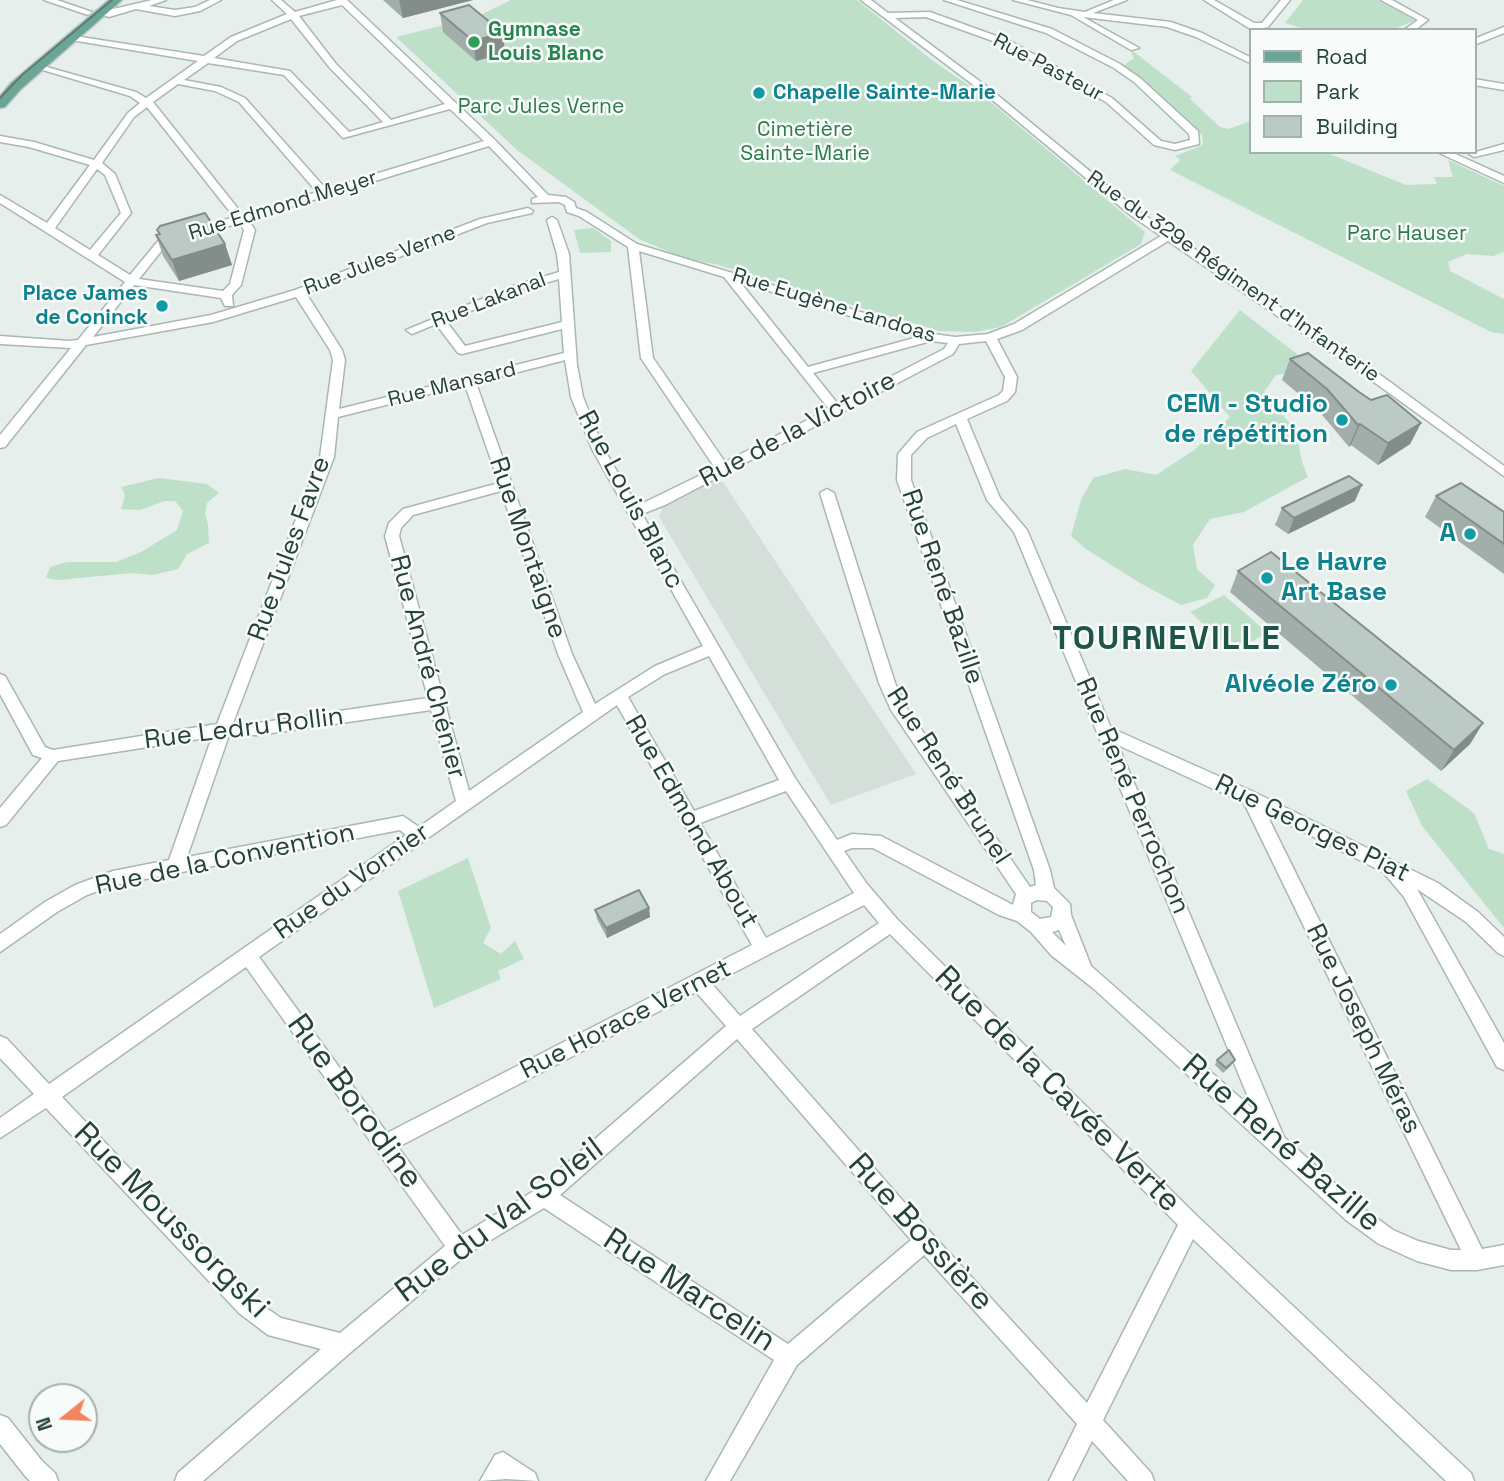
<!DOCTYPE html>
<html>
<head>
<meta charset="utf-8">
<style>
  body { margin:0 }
  #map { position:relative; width:1504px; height:1481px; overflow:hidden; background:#e6efeb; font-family:"Space Grotesk",sans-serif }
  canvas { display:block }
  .legend { position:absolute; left:1249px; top:28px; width:228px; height:126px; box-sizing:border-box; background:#f7fbf9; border:2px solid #a3b1ad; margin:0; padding:9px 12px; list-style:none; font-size:21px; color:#24423a }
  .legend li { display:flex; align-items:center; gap:14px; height:35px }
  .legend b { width:35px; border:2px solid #a3b1ad }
  .north { position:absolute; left:28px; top:1383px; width:70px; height:70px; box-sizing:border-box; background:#f7fbf9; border:2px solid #a3b1ad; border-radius:50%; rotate:252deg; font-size:19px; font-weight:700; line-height:28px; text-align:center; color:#24423a }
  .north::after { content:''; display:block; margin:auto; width:24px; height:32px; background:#f4845f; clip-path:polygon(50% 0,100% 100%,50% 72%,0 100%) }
</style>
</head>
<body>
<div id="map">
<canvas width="1504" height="1481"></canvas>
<ul class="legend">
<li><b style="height:9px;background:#6aa596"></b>Road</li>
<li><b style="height:19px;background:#bfe0c8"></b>Park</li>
<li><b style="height:19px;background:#bbcac4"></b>Building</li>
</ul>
<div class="north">N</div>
</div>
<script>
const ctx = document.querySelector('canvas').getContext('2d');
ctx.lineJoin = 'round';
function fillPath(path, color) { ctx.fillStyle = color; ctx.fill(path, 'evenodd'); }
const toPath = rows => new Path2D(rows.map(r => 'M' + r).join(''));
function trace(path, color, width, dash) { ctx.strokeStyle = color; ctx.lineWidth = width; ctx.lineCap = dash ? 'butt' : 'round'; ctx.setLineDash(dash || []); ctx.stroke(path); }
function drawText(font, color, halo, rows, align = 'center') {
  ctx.font = font + ' "Space Grotesk",sans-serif'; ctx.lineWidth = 5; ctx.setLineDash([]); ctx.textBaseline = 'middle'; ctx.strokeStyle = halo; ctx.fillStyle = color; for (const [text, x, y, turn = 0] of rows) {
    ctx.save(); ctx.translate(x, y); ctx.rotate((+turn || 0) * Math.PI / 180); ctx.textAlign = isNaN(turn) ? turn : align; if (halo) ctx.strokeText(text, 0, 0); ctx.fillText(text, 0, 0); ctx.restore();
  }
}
const built = toPath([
  [713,481,723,482,916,774,831,805,659,517,663,506]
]);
const green = toPath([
  [511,0,857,0,933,61,980,93,1145,232,1141,244,1001,327,975,332,939,331,715,264,686,259,639,239,517,150,396,37,476,17],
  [1303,0,1378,0,1416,20,1392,30,1308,30,1285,23],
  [1129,48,1192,97,1190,99,1220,127,1229,129,1250,121,1250,152,1325,152,1406,185,1437,184,1434,177,1453,177,1448,160,1504,186,1504,252,1493,256,1467,254,1448,262,1450,271,1504,299,1504,334,1491,332,1170,170,1180,160,1175,156,1203,145,1202,135,1123,66,1134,58],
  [593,228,611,241,611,252,580,253,574,230],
  [1240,310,1324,375,1296,372,1276,375,1264,392,1296,431,1302,462,1308,477,1244,512,1210,519,1193,545,1197,569,1215,585,1207,598,1181,605,1140,583,1086,549,1071,536,1081,500,1093,478,1125,469,1156,475,1194,450,1230,417,1191,371],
  [159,478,207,484,219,493,207,503,205,514,208,524,209,543,187,554,178,569,153,575,132,573,58,580,46,578,50,567,67,562,116,562,141,552,177,530,183,511,175,501,165,501,140,510,121,509,125,495,121,487],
  [1224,595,1268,633,1233,651,1190,612],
  [1427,779,1474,813,1489,849,1504,854,1504,928,1422,826,1406,791],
  [468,858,491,928,483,943,501,954,515,941,524,959,498,971,501,979,434,1008,398,891]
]);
const minor = toPath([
  [44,0,57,0,92,12,88,15,44,0],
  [152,0,166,0,149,6,175,10,195,7,210,0,221,0,200,11,175,16,136,9,109,17,96,13,152,0],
  [272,0,281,0,295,12,337,0,347,0,495,140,548,195,566,197,574,202,576,208,587,212,637,244,933,334,955,337,988,334,1014,324,1161,236,1129,214,984,93,861,0,871,0,888,13,930,12,1010,41,1112,98,1161,141,1175,144,1190,140,1189,134,1134,82,1114,68,1046,33,944,0,957,0,1052,29,1120,64,1140,78,1198,131,1199,144,1175,150,1154,145,1106,102,1004,45,926,17,895,18,990,89,1137,210,1386,379,1504,466,1504,476,1378,385,1168,241,1022,330,997,339,1017,377,1015,392,1007,401,967,419,1000,498,1027,530,1111,728,1256,793,1438,883,1478,912,1504,937,1504,956,1498,953,1466,922,1417,889,1504,1043,1504,1070,1497,1067,1404,897,1383,872,1266,813,1482,1249,1504,1245,1504,1265,1477,1270,1451,1270,1417,1261,1379,1244,1346,1220,1094,989,1051,955,1031,932,1017,921,999,915,873,848,852,848,844,851,867,884,897,919,1197,1216,1471,1473,1474,1481,1446,1481,1193,1239,1103,1420,1151,1473,1154,1481,1128,1481,1092,1441,1072,1481,1049,1481,1077,1424,924,1255,797,1365,730,1481,706,1481,774,1360,544,1208,466,1255,351,1352,203,1481,175,1481,178,1473,321,1349,268,1335,239,1313,46,1108,0,1138,0,1118,34,1094,0,1058,0,1036,7,1039,49,1084,406,835,400,830,114,885,87,895,57,912,0,952,0,934,45,902,75,885,113,871,169,860,212,737,58,761,6,825,0,827,0,808,42,758,33,755,0,694,0,674,5,676,45,747,53,750,217,724,320,457,333,360,330,350,296,297,213,322,86,345,5,447,0,448,0,435,71,348,0,344,0,336,69,341,78,340,125,282,0,203,0,195,47,223,90,165,29,147,0,142,0,136,34,142,94,160,128,113,140,103,130,96,36,68,36,64,136,92,146,98,198,61,71,40,68,39,68,35,204,56,231,37,287,14,272,0],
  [342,5,445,104,391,120,336,64,299,16,342,5],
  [291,19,330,68,383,122,349,132,290,71,214,58,237,41,291,19],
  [208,63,284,75,343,138,450,109,484,141,326,189,245,98,221,87,184,80,208,63],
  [178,84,215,91,239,102,317,192,243,215,153,102,178,84],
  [147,107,234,217,158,241,130,275,98,255,131,213,115,174,102,163,134,117,147,107],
  [489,146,538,197,532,199,532,203,559,202,565,205,567,212,579,216,628,247,641,358,715,468,637,506,604,449,583,397,577,365,569,254,557,220,552,217,547,220,557,254,559,272,516,285,406,330,412,334,436,324,458,353,462,354,562,329,564,353,339,409,345,360,342,350,306,293,487,223,532,213,533,211,528,208,480,219,295,290,211,315,93,337,134,285,221,298,225,306,233,306,232,295,241,285,255,230,248,220,489,146],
  [97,169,105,175,121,213,90,250,55,228,97,169],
  [239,223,244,230,230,284,223,291,139,279,166,245,239,223],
  [639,251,724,277,829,409,725,462,653,358,639,251],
  [559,279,562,322,465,346,446,321,524,289,559,279],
  [740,282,918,337,808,367,740,282],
  [931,341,948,343,944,349,838,404,813,373,931,341],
  [986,341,1005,377,1003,391,999,395,917,432,898,454,897,480,1034,870,1036,885,1030,887,906,707,895,683,834,493,827,489,820,493,879,683,891,710,1016,894,1013,905,881,836,852,834,837,840,795,778,642,514,665,505,953,354,959,344,986,341],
  [565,360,571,397,592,449,703,646,655,666,595,704,572,654,476,383,565,360],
  [465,385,499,483,403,509,389,523,385,536,428,698,258,723,233,723,334,457,338,417,465,385],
  [956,424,987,500,1014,532,1253,1109,1091,966,1071,915,1070,904,1054,888,1050,870,911,480,911,455,927,438,956,424],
  [501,491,558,654,583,712,469,791,399,536,401,528,413,515,501,491],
  [709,656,779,780,694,811,628,697,665,674,709,656],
  [617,705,752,945,387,1133,259,957,617,705],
  [431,710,456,801,419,827,403,816,187,857,229,735,258,735,431,710],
  [1118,745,1244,803,1461,1250,1451,1250,1418,1241,1393,1230,1360,1206,1284,1137,1118,745],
  [786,791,854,893,766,938,700,823,786,791],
  [1037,900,1047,901,1053,907,1051,917,1040,919,1031,912,1031,903,1037,900],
  [864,905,879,923,740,1016,712,984,864,905],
  [1059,930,1066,946,1052,932,1059,930],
  [890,934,1178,1225,1087,1403,932,1234,752,1029,890,934],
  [246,967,445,1246,340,1333,281,1318,253,1299,62,1097,246,967],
  [696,992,726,1026,537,1189,462,1235,398,1147,696,992],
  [737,1039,911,1240,788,1344,560,1195,737,1039],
  [1013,0,1027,0,1058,8,1085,12,1114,0,1127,0,1093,13,1171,22,1202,33,1250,57,1250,63,1196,37,1167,27,1083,17,1139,48,1131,50,1071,15,1013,0],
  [1204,0,1214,0,1254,23,1262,23,1281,0,1290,0,1268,27,1262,28,1263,30,1252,30,1204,0],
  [1381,0,1392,0,1428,20,1415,30,1404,30,1418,20,1381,0],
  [1504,27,1504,33,1474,45,1474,39,1504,27],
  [1474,79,1504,84,1504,90,1474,85,1474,79],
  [1504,144,1504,150,1474,157,1469,154,1504,144],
  [1437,152,1451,152,1504,176,1504,183,1437,152],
  [0,1415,8,1418,42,1461,55,1473,58,1481,30,1481,26,1477,0,1444,0,1415],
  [503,1452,535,1473,538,1481,506,1479,480,1481,495,1455,503,1452]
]);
const major = toPath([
  [109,0,122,0,21,89,5,107,0,108,0,96,11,83,109,0]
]);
const tram = toPath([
  [0,98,23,74,112,0]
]);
const wall = toPath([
  [383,0,473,0,403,18],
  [440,13,505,53,476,61,443,32],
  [157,230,225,244,232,265,179,281,163,256,156,235,159,234],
  [1290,359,1359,392,1371,400,1421,423,1410,444,1378,465,1351,445,1349,447,1318,410,1282,380],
  [1436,496,1504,512,1504,574,1425,517],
  [1355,501,1288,534,1275,525,1282,508],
  [1238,571,1483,723,1470,744,1441,771,1230,592],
  [649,908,650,917,607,938,597,919,595,910],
  [1217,1060,1232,1065,1223,1073,1215,1065]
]);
const shadedWall = toPath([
  [399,0,473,0,403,18],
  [503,33,505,53,476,61,473,41],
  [225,244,232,265,179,281,172,260],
  [1421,423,1410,444,1378,465,1388,443],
  [1360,424,1351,445,1349,447,1358,425],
  [1362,485,1355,501,1288,534,1294,518],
  [1483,723,1470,744,1441,771,1454,750],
  [649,908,650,917,607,938,606,928]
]);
const building = toPath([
  [469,5,503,33,473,41,440,13,469,5],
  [205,213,225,244,172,260,156,235,160,234,157,230,160,226,205,213],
  [1308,353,1359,392,1371,400,1387,395,1421,423,1388,443,1360,424,1358,425,1327,389,1290,359,1308,353],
  [1349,476,1362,485,1294,518,1282,508,1349,476],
  [1461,483,1504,512,1504,544,1436,496,1461,483],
  [1271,552,1483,723,1454,750,1238,571,1271,552],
  [639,890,649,908,606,928,595,910,639,890],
  [1229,1050,1235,1060,1226,1068,1217,1060,1229,1050]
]);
const markers = [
  [474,42,7,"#2e9e5b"],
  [759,93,7,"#0f9aa8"],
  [162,306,7,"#0f9aa8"],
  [1342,420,7,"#0f9aa8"],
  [1470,534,7,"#0f9aa8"],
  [1267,578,7,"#0f9aa8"],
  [1391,685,7,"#0f9aa8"]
];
const farLeisurenames = [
  ["Gymnase",488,30],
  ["Louis Blanc",488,54]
];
const farStreetnames = [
  ["Rue Pasteur",1048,68,28],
  ["Rue Edmond Meyer",283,206,-17],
  ["Rue Jules Verne",380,261,-21],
  ["Rue du 329e Régiment d'Infanterie",1233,277,35],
  ["Rue Lakanal",489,301,-21],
  ["Rue Eugène Landoas",834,306,17],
  ["Rue Mansard",452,385,-14]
];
const farCulturenames = [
  ["Chapelle Sainte-Marie",773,93],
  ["Place James",148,294,"right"],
  ["de Coninck",148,318,"right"]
];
const farParknames = [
  ["Parc Jules Verne",541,107],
  ["Cimetière",805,130],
  ["Sainte-Marie",805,154],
  ["Parc Hauser",1407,234]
];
const cultureNames = [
  ["CEM - Studio",1328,405],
  ["de répétition",1328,435],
  ["A",1456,534],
  ["Le Havre",1281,563,"left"],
  ["Art Base",1281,593,"left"],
  ["Alvéole Zéro",1377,685]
];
const streetNames = [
  ["Rue de la Victoire",798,430,-28],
  ["Rue Louis Blanc",630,500,62],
  ["Rue Montaigne",527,548,71],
  ["Rue Jules Favre",290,549,-70],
  ["Rue René Bazille",942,587,71],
  ["Rue André Chénier",427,667,75],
  ["Rue Ledru Rollin",244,729,-7],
  ["Rue René Brunel",948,776,57],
  ["Rue René Perrochon",1132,796,67],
  ["Rue Edmond About",691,822,60],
  ["Rue Georges Piat",1312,829,26],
  ["Rue de la Convention",225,860,-12],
  ["Rue du Vornier",352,882,-35],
  ["Rue Horace Vernet",626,1020,-27],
  ["Rue Joseph Méras",1363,1029,64]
];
const nearStreetnames = [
  ["Rue de la Cavée Verte",1057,1090,45],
  ["Rue Borodine",354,1102,54],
  ["Rue René Bazille",1281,1144,41],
  ["Rue Moussorgski",171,1221,45],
  ["Rue du Val Soleil",500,1221,-37],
  ["Rue Bossière",920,1233,48],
  ["Rue Marcelin",689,1291,33]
];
const districtNames = [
  ["TOURNEVILLE",1167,640]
];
fillPath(built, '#d4dfda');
fillPath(green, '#bfe0c8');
trace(minor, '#a8b8b2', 3);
trace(major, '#c2cac8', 3);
fillPath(minor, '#fff');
fillPath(major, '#6aa596');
trace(tram, '#5f7d75', 2);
fillPath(wall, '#a1aea9');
fillPath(shadedWall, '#838d89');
fillPath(building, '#bbcac4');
trace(building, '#838d89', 2);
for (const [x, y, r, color] of markers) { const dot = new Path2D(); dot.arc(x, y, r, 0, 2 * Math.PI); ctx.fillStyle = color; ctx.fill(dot); trace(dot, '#f7fbf9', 2.5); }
drawText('bold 21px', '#27864d', '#f7fbf9', farLeisurenames, 'left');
drawText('21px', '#24423a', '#f7fbf9', farStreetnames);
drawText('bold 21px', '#0d838f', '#f7fbf9', farCulturenames, 'left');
drawText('21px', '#2d7a4b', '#f7fbf9', farParknames);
drawText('bold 26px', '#0d838f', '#f7fbf9', cultureNames, 'right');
drawText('26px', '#24423a', '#f7fbf9', streetNames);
drawText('32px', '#24423a', '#f7fbf9', nearStreetnames);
ctx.letterSpacing = '2px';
drawText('bold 33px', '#1f5548', '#f7fbf9', districtNames);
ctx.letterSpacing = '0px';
</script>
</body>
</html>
